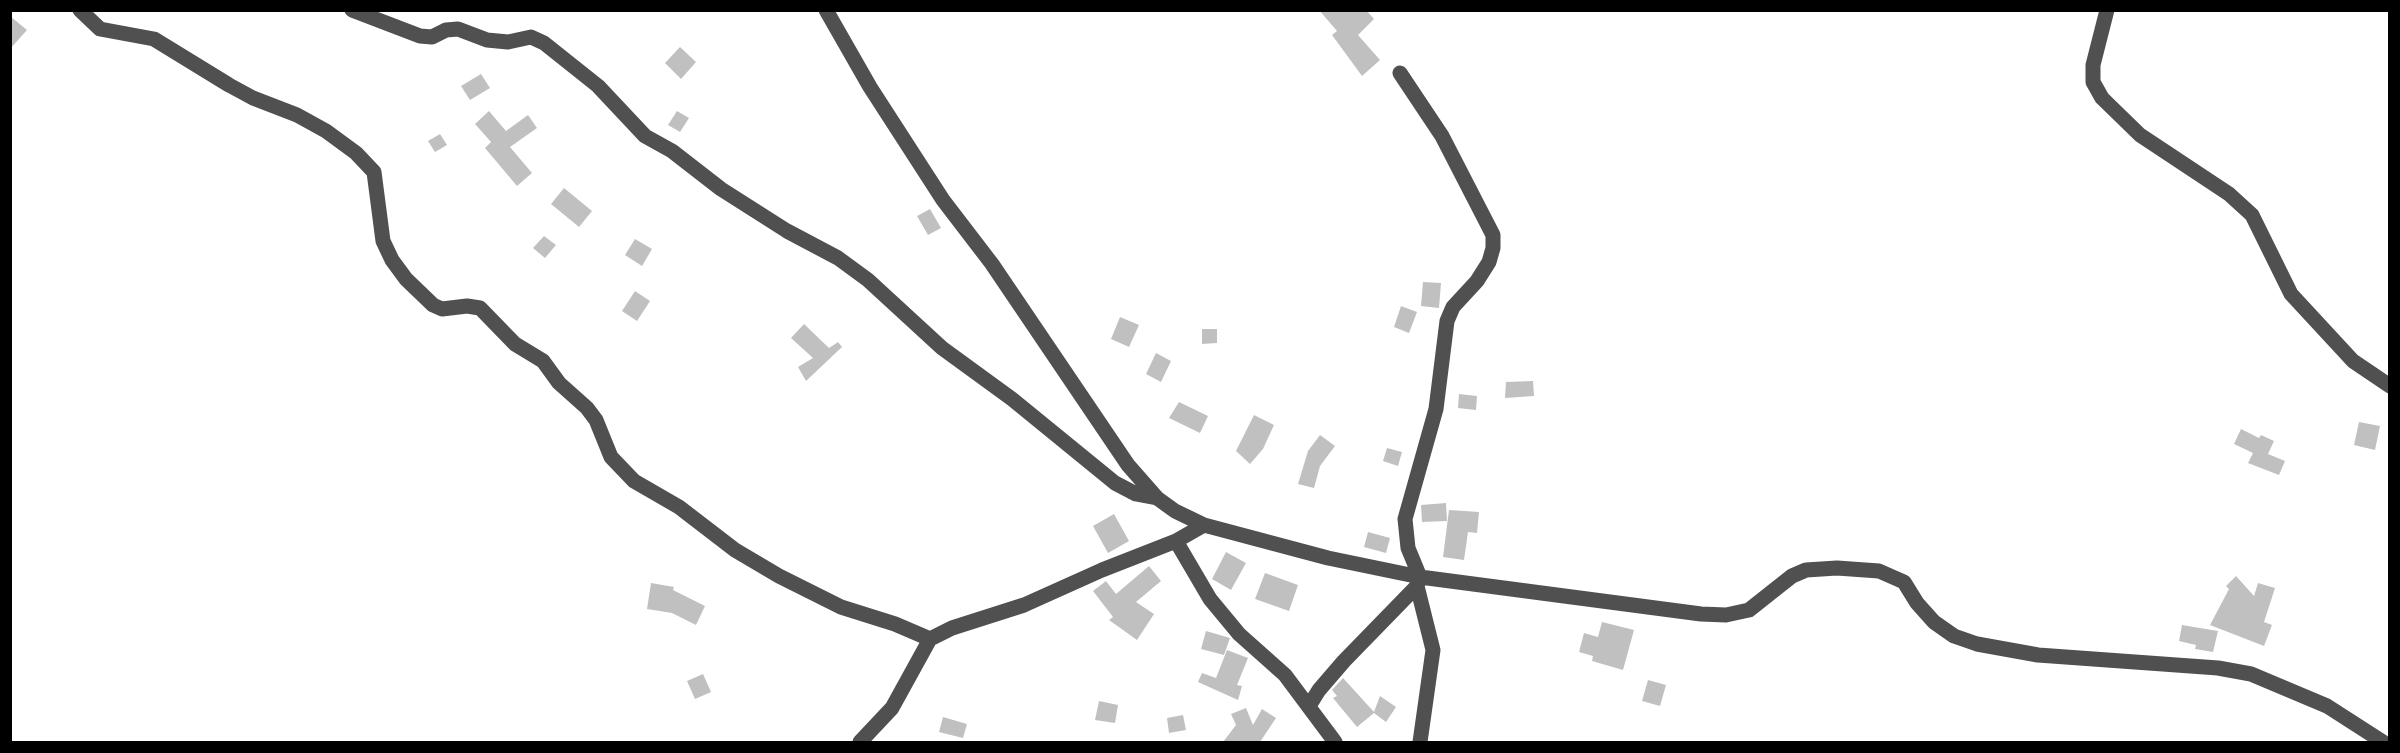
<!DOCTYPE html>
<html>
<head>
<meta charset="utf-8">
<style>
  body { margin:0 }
  #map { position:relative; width:2400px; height:753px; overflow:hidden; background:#fff; font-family:Signika,sans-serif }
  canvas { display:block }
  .frame { position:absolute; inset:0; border:12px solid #000; pointer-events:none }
</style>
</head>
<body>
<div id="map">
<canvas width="2400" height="753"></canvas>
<div class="frame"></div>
</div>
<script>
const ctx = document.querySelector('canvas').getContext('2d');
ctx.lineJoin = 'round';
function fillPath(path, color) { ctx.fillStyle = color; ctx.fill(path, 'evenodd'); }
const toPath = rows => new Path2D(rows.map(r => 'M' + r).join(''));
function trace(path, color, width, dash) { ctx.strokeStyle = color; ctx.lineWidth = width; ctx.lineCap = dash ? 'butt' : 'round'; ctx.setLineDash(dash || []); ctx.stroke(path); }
const building = toPath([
  [1319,10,1366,10,1374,19,1358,35,1380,60,1362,76,1332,35,1337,31],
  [10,16,27,30,10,49],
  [680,47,696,62,681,79,665,63],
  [481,74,490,88,470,100,461,86],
  [489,111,506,131,528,115,537,128,510,147,532,173,517,186,485,148,491,142,475,124],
  [677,111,689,118,680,132,668,125],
  [440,134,447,145,435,152,428,141],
  [564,188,592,211,579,227,551,204],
  [930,209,941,228,928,235,917,216],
  [544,236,556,245,545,258,533,248],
  [635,239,652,249,642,266,625,255],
  [1423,282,1441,283,1439,308,1421,306],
  [635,291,650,301,637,321,622,311],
  [1401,306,1417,312,1409,333,1394,327],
  [1120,317,1139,325,1129,347,1111,339],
  [804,324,829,348,838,342,842,347,806,381,798,367,813,358,791,338],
  [1202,329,1217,329,1217,343,1202,344],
  [1156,353,1171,361,1161,382,1146,374],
  [1533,381,1534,396,1505,398,1506,382],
  [1459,394,1477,396,1476,410,1458,408],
  [1179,402,1208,416,1200,433,1169,418],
  [1254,415,1274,425,1263,449,1250,464,1236,451],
  [2359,422,2380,426,2375,450,2354,445],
  [2241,429,2259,438,2261,435,2274,441,2268,454,2285,461,2279,475,2248,463,2253,453,2234,444],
  [1320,435,1335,446,1320,466,1314,488,1298,484,1308,451],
  [1387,448,1402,452,1398,466,1383,461],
  [1446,503,1447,521,1422,522,1421,505],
  [1449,510,1479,512,1477,533,1468,532,1464,560,1443,557],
  [1114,514,1129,541,1108,553,1093,526],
  [1368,532,1390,538,1386,553,1364,547],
  [1226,552,1246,563,1231,590,1212,579],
  [1149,566,1161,581,1136,602,1154,614,1137,640,1109,620,1113,617,1093,591,1106,581,1116,594],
  [1265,573,1298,585,1289,611,1255,599],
  [2236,576,2254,596,2258,583,2275,588,2264,622,2272,625,2264,646,2210,625,2229,589,2226,586],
  [651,583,674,587,673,590,705,606,696,625,672,613,647,609],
  [1602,622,1634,630,1623,670,1592,661,1593,656,1579,652,1584,633,1598,637],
  [2182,625,2218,631,2213,652,2195,649,2196,645,2179,641],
  [1206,631,1230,638,1224,655,1201,649],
  [1227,650,1248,658,1237,685,1242,686,1238,700,1198,682,1202,673,1216,678],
  [703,674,711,692,695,699,687,681],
  [1343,678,1374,712,1380,696,1396,707,1386,722,1374,713,1357,727,1333,698,1337,696,1332,690],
  [1648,680,1666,685,1660,706,1642,701],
  [1099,701,1118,705,1115,723,1095,720],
  [1246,708,1253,725,1262,709,1276,718,1260,742,1223,742,1236,725,1231,714],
  [1183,715,1186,730,1169,733,1167,718],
  [943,717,967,724,963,738,939,732]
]);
const minor = toPath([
  [80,10,100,29,154,39,229,85,253,98,297,115,326,131,356,153,374,172,383,241,392,260,406,279,433,305,442,309,467,306,480,308,515,344,543,361,559,383,587,408,596,420,611,457,634,481,679,507,735,550,779,576,841,607,895,624,930,639],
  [352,10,420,36,432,37,446,30,458,29,487,40,508,42,531,37,544,43,598,86,645,136,672,151,721,189,787,231,838,258,868,280,942,348,1012,399,1115,483,1136,494,1157,498],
  [826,10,870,87,943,200,992,264,1128,465,1157,498,1175,511,1204,525,1328,558,1420,577,1701,614,1726,615,1749,610,1792,576,1806,570,1837,568,1879,571,1904,582,1917,603,1934,622,1954,636,1977,644,2038,655,2218,668,2251,674,2327,706,2383,742],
  [2107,10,2093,65,2093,82,2102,98,2140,135,2229,194,2252,215,2291,294,2353,361,2390,386],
  [1400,73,1442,136,1493,235,1493,248,1489,262,1477,281,1453,307,1447,321,1436,409,1405,519,1408,548,1420,577,1417,586,1433,650,1420,742],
  [1176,541,1210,599,1239,634,1285,675,1335,742],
  [1309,706,1319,690,1344,661,1417,586],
  [860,742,892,708,930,639,952,628,1024,605,1102,570,1176,541,1204,525]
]);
fillPath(building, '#c0c0c0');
trace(minor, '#505050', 15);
</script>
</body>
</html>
